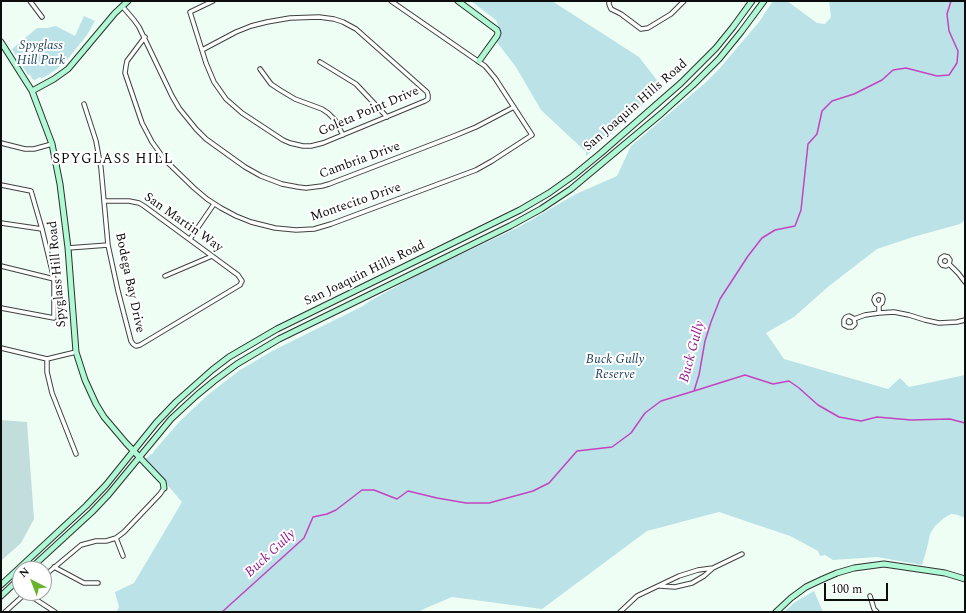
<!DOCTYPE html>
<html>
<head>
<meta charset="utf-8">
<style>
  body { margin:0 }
  #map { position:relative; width:966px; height:613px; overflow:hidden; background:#effef5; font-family:Spectral,serif }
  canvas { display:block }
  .frame { position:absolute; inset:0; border:2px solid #0d0d0d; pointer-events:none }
  .north { position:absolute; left:12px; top:561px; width:40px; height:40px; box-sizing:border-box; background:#fff; border:1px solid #9e9e9e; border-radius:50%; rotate:318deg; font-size:11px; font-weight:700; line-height:16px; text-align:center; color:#0d0d0d }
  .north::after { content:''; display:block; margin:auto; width:14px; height:18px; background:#68b42f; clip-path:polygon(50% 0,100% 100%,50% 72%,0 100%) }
  .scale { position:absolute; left:824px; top:583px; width:64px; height:18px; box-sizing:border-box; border:2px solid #0d0d0d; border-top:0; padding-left:5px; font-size:12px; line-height:14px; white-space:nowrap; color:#0d0d0d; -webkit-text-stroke:3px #fff; paint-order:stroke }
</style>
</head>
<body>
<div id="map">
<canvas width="966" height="613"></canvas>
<div class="frame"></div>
<div class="north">N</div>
<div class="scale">100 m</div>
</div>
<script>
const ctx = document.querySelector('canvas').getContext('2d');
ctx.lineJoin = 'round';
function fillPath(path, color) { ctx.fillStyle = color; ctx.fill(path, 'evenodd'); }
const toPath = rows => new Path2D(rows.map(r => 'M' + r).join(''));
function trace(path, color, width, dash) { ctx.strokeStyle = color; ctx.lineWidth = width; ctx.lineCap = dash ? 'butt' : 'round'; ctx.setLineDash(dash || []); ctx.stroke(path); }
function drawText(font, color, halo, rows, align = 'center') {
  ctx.font = font + ' Spectral,serif'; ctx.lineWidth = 4; ctx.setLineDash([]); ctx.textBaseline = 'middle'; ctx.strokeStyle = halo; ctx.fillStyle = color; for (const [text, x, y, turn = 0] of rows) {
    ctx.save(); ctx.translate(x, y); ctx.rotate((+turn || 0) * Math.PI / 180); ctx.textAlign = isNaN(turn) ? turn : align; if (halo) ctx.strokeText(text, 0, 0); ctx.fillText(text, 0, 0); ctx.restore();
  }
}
const green = toPath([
  [471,1,552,1,639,57,663,88,586,156,586,152,541,110,516,67,496,41,501,33,496,20],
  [773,1,787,1,817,23,825,24,831,17,829,1,965,1,965,220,960,224,913,237,877,249,829,286,794,317,766,333,784,359,888,389,900,378,909,387,965,375,965,518,958,515,951,514,944,518,935,526,930,534,927,548,922,565,877,557,833,560,825,555,820,556,818,551,790,536,719,512,647,531,542,609,452,597,426,608,418,612,116,612,119,607,115,592,134,583,182,502,145,459,153,453,154,451,180,421,209,394,240,370,274,350,363,306,370,301,423,272,519,227,576,194,617,176,631,146,705,83,720,68,731,55,759,22],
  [84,16,95,21,87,35,67,60,58,68,48,75,42,78,40,77,35,80,32,79,30,74,28,75,12,49,37,28,47,28,56,26,75,36],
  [814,591,823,612,784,612,795,602]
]);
const cemetery = toPath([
  [1,420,27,422,34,519,21,543,1,561]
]);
const stream = toPath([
  [694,391,745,375,773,384,789,381,799,388,818,405,839,417,861,421,877,417,911,420,950,419,965,423],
  [222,612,304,538,313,517,327,514,336,510,362,490,374,490,397,499,408,491,437,498,466,503,489,503,533,491,549,483,577,451,612,447,631,433,645,413,661,401,694,391,699,375,705,341,711,322,720,299,748,256,762,238,775,230,795,226,801,210,808,144,817,134,822,111,832,101,854,94,882,80,893,70,906,68,937,76,949,75,957,63,958,51,949,31,947,14,951,1]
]);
const street = toPath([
  [30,1,42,17],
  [609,1,609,4,611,9,621,14,641,29,648,28,671,14,684,1],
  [122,6,134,20,139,27,172,96,179,108,196,129,206,139,245,167,261,176,282,184,298,187,306,188,322,186,329,184,454,136,476,127,514,107],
  [145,37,127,61,126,66,125,73,142,123,152,142,165,160,194,188,207,199,221,208,236,216,251,222,275,228,296,230,314,229,331,224,476,170,492,161,532,135,495,78,485,66,391,1],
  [202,50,236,32,251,26,267,22,290,18,319,17,334,19,343,22,356,29,427,92,428,95,428,99,425,101,323,143,311,146,303,146,290,143,283,140,242,113,226,99,214,82,206,63,190,12,213,1],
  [320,62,356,84,387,117],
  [260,69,271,84,280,90,295,99,322,109,328,113,335,120,343,135],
  [84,104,96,141,98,152,101,168,108,245,118,291,131,341,133,344,136,346,140,345,240,285,242,281,238,275,144,206,139,203,129,201,104,201],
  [1,143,25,149,34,149,52,144],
  [1,185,31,191,42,229,54,279,54,318,1,308],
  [1,223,42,229],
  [190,239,214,204],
  [68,248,108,245],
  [949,264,946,266,942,265,940,262,941,258,944,256,948,257,950,260,949,264,958,273,965,282],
  [1,266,54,279],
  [165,276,212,256],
  [879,305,876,304,874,300,875,297,878,295,882,296,883,299,882,303,879,305,879,313],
  [854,319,855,324,852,327,848,327,844,325,844,320,846,317,849,316,853,318,854,319,865,315,879,313,894,312,909,315,925,320,939,323,957,322,965,320],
  [1,348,47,359,76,352],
  [47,359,47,372,52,393,76,454],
  [116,538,123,556],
  [54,567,84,583,98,583],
  [44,576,81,545,96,541,106,541,116,538,124,532,160,494,164,488],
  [660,586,675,587,692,583,704,576,713,568,742,554],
  [26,593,55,612],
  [870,596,874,609,877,612],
  [5,612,26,593],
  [620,612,637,596,679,576,698,570,713,568]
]);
const secondary = toPath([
  [458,1,497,30,498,33,497,36,479,61],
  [1,42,32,91,52,144,60,184,68,248,76,352,85,380,96,404,104,417,126,443,163,482,164,488],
  [32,91,54,79,68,69,115,13,128,1],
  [30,569,92,512,109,494,171,419,197,395,214,381,237,364,279,339,510,226,541,209,571,189,662,113,693,85,719,59,741,32,764,1],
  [1,585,86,506,106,485,156,423,176,402,212,370,229,357,277,329,520,210,549,193,573,176,601,153,681,83,716,48,733,27,752,1],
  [1,596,20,578],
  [776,612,791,598,806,587,823,579,837,573,854,568,884,564,945,573,965,579]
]);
const parkNames = [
  ["Spyglass",41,46],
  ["Hill Park",41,61],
  ["Buck Gully",615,360],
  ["Reserve",615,375]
];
const streetNames = [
  ["San Joaquin Hills Road",636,106,-41],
  ["Goleta Point Drive",369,112,-23],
  ["Cambria Drive",360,161,-20],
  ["Montecito Drive",356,203,-19],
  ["San Martin Way",183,223,35],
  ["Spyglass Hill Road",58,274,-95],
  ["San Joaquin Hills Road",365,274,-26],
  ["Bodega Bay Drive",129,283,78]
];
const neighbourhoodNames = [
  ["SPYGLASS HILL",113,160]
];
const waterNames = [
  ["Buck Gully",693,352,-75],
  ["Buck Gully",271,554,-43]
];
fillPath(green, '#bbe2e6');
fillPath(cemetery, '#c1dedd');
trace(stream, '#c443c1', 1.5);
trace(street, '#404040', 5.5);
trace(secondary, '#2f2f2f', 7);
trace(street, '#fff', 3.5);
trace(secondary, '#aff9d5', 5);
drawText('italic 13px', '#224761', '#fff', parkNames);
drawText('13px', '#0d0d0d', '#fff', streetNames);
ctx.letterSpacing = '1px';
drawText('14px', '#0d0d0d', '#fff', neighbourhoodNames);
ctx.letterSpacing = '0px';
drawText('italic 14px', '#961f90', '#fff', waterNames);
</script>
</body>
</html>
